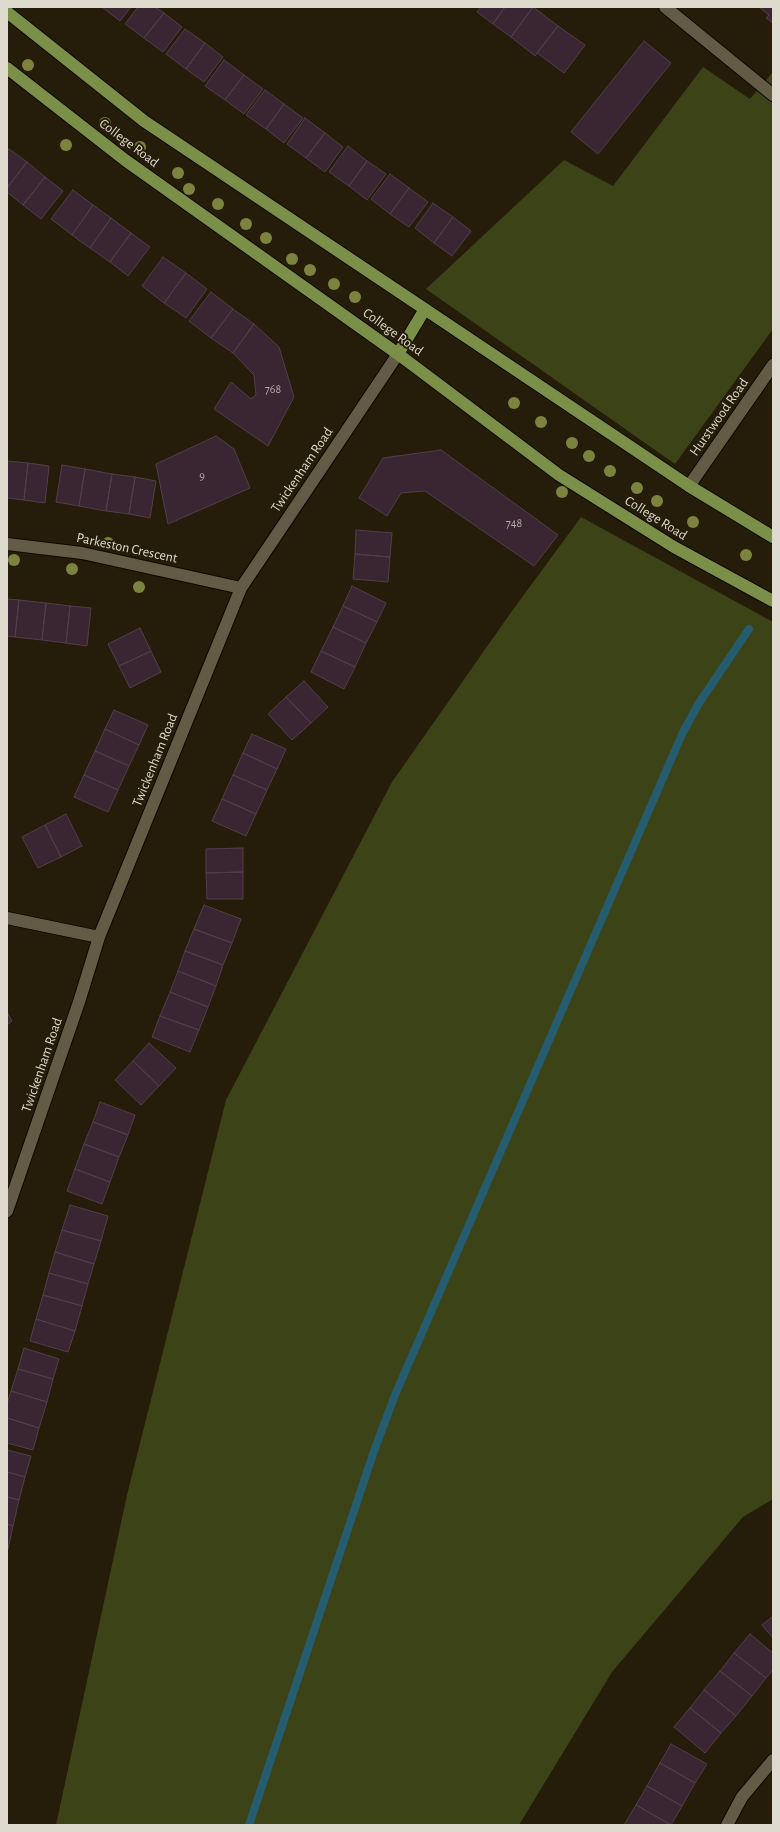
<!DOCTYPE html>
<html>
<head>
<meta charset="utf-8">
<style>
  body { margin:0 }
  #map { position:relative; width:780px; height:1832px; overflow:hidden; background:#251d0a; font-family:"Alegreya Sans",sans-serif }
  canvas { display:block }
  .frame { position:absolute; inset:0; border:8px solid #dfdace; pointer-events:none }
</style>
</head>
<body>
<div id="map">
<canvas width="780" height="1832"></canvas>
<div class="frame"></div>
</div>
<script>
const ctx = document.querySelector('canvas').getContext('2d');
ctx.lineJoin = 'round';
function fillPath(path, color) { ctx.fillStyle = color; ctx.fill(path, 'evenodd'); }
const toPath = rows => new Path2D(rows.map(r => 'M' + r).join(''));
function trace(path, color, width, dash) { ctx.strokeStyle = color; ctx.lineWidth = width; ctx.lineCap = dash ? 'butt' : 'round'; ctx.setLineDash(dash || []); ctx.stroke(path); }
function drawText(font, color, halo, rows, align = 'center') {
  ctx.font = font + ' "Alegreya Sans",sans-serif'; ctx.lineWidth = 4; ctx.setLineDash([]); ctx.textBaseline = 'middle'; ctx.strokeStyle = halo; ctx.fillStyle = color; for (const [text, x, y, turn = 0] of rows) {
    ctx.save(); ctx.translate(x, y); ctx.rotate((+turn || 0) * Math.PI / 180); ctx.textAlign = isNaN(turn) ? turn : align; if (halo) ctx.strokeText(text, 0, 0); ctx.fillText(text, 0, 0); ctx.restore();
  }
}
const green = toPath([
  [703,67,750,99,773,72,773,329,675,464,426,289,564,160,613,186],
  [581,517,773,622,773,1499,743,1517,612,1672,519,1825,56,1825,127,1495,226,1100,392,782,512,611]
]);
const stream = toPath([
  [249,1825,374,1451,395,1395,683,732,699,703,749,629]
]);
const building = toPath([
  [102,7,131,7,120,21,102,7],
  [138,7,155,7,164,13,144,38,125,24,138,7],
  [481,7,505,7,493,24,477,12,481,7],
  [505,7,533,7,511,37,493,24,505,7],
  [533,7,558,26,535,56,511,37,533,7],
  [759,7,773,7,773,23,766,18,769,15,759,7],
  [164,13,182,27,163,52,144,38,164,13],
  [558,26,585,45,564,73,537,53,558,26],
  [185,29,205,43,186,69,166,54,185,29],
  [644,41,671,63,598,154,571,132,644,41],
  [205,43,223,57,204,82,186,69,205,43],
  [224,60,244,75,225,100,205,86,224,60],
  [244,75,263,89,244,114,225,100,244,75],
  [265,90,284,104,266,129,246,115,265,90],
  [284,104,303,118,284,143,266,129,284,104],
  [305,118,325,133,306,158,287,144,305,118],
  [325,133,343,147,325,172,306,158,325,133],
  [348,146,367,161,349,186,329,172,348,146],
  [9,149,27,162,7,188,7,151,9,149],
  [367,161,386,174,367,200,349,186,367,161],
  [27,162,45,177,23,205,7,192,7,188,27,162],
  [390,174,409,188,390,214,371,199,390,174],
  [45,177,63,191,41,219,23,205,45,177],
  [409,188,428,202,409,227,390,214,409,188],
  [73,190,93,205,72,235,51,219,73,190],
  [433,203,453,217,434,243,415,228,433,203],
  [93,205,111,218,90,248,72,235,93,205],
  [453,217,471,231,452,256,434,243,453,217],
  [111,218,131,233,110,262,90,248,111,218],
  [131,233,150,247,128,276,110,262,131,233],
  [163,257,186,273,164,303,142,286,163,257],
  [186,273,207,289,186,318,164,303,186,273],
  [211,292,233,309,211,338,189,321,211,292],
  [233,309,254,324,233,353,211,338,233,309],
  [254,324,279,347,294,397,268,446,214,409,231,382,251,399,256,395,254,375,233,353,254,324],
  [216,436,234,449,250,488,168,524,156,464,216,436],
  [441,450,558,535,534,566,425,491,401,493,387,516,359,498,383,458,441,450],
  [7,461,28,463,24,500,7,498,7,461],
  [28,463,49,466,45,503,24,500,28,463],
  [62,465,85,469,79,506,56,502,62,465],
  [85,469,112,474,106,511,79,506,85,469],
  [112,474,135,477,129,514,106,511,112,474],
  [135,477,156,481,150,518,129,514,135,477],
  [356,530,392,533,390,557,355,554,356,530],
  [355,554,390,557,388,582,353,579,355,554],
  [352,586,386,603,377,622,343,606,352,586],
  [7,599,19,600,15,637,7,636,7,599],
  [19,600,46,603,42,640,15,637,19,600],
  [46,603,70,606,66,643,42,640,46,603],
  [70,606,91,608,87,646,66,643,70,606],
  [343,606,377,622,366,643,333,627,343,606],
  [333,627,366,643,355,667,321,651,333,627],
  [140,628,151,651,119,666,108,644,140,628],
  [151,651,161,672,130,688,119,666,151,651],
  [321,651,355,667,344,689,311,672,321,651],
  [304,681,328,707,311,723,286,697,304,681],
  [286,697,311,723,292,740,268,714,286,697],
  [114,710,148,725,139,745,105,729,114,710],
  [105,729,139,745,129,766,95,751,105,729],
  [252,734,286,749,277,769,243,753,252,734],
  [95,751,129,766,118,790,84,775,95,751],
  [243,753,277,769,267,790,233,775,243,753],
  [84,775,118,790,108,812,74,797,84,775],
  [233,775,267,790,256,814,222,799,233,775],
  [222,799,256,814,246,836,212,821,222,799],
  [66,814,82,846,61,857,45,825,66,814],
  [45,825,61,857,38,868,22,837,45,825],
  [243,848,243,872,206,873,206,849,243,848],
  [243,872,243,899,207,899,206,873,243,872],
  [204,905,241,919,232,943,194,929,204,905],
  [194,929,232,943,223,965,185,951,194,929],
  [185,951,223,965,216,986,178,971,185,951],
  [178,971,216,986,208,1007,170,992,178,971],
  [170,992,208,1007,199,1030,160,1016,170,992],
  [7,1012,12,1021,7,1025,7,1012],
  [160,1016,199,1030,190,1052,152,1037,160,1016],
  [149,1043,176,1068,159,1086,133,1061,149,1043],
  [133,1061,159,1086,141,1105,115,1080,133,1061],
  [100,1102,135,1115,128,1135,93,1122,100,1102],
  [93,1122,128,1135,119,1157,84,1144,93,1122],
  [84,1144,119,1157,110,1182,75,1169,84,1144],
  [75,1169,110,1182,102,1204,67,1191,75,1169],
  [70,1205,108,1216,101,1241,62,1230,70,1205],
  [62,1230,101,1241,94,1264,55,1252,62,1230],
  [55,1252,94,1264,88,1284,49,1273,55,1252],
  [49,1273,88,1284,82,1306,43,1295,49,1273],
  [43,1295,82,1306,75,1331,36,1319,43,1295],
  [36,1319,75,1331,68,1352,30,1341,36,1319],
  [24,1348,59,1359,53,1379,18,1369,24,1348],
  [18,1369,53,1379,47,1402,11,1391,18,1369],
  [11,1391,47,1402,39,1428,7,1418,7,1404,11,1391],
  [7,1418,39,1428,33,1450,7,1443,7,1418],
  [7,1450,31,1456,25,1477,7,1472,7,1450],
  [7,1472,25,1477,19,1500,7,1497,7,1472],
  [7,1497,19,1500,13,1526,7,1524,7,1497],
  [7,1524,13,1526,8,1549,7,1549,7,1524],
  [773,1616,773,1638,762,1625,773,1616],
  [750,1634,773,1653,773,1670,766,1678,734,1653,750,1634],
  [734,1653,766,1678,752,1696,720,1671,734,1653],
  [720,1671,752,1696,736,1716,704,1690,720,1671],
  [704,1690,736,1716,721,1733,690,1708,704,1690],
  [690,1708,721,1733,705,1753,674,1727,690,1708],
  [671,1744,707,1764,695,1783,660,1763,671,1744],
  [660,1763,695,1783,682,1806,647,1786,660,1763],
  [647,1786,682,1806,671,1825,636,1805,647,1786],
  [636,1805,671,1825,624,1825,636,1805]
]);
const street = toPath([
  [665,7,773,95],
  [689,486,773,365],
  [7,544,82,553,241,588],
  [7,918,99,937],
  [7,1211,79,1002,99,937,241,588,398,354],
  [727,1825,742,1797,773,1760]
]);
const primary = toPath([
  [7,12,144,121,689,486,773,537],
  [7,68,125,160,398,354,559,475,674,547,773,601],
  [398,354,425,309]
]);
const trees = [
  [28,65],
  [105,123],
  [66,145],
  [140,147],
  [178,173],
  [189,189],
  [218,204],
  [246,224],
  [266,238],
  [292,259],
  [310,270],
  [334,284],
  [355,297],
  [514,403],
  [541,422],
  [572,443],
  [589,456],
  [610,471],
  [637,488],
  [562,492],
  [657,501],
  [693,522],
  [108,543],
  [746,555],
  [14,560],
  [72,569],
  [139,587]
];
const numberNames = [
  ["768",273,389],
  ["9",202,476],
  ["748",514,523]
];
const streetNames = [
  ["College Road",129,143,37],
  ["College Road",393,332,36],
  ["Hurstwood Road",719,417,-55],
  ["Twickenham Road",302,470,-56],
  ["College Road",656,518,32],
  ["Parkeston Crescent",127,548,12],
  ["Twickenham Road",155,760,-68],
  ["Twickenham Road",42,1065,-71]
];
fillPath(green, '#3c4317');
trace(stream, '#255c6f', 8);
fillPath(building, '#392632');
trace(building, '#523e4b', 1);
trace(street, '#0e0700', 14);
trace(primary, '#0e0700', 14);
trace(street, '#645b46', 12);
trace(primary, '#7a8f48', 12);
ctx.fillStyle = '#7c833e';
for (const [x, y] of trees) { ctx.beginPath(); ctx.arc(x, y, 6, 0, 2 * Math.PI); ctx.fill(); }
drawText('12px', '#b6ada7', null, numberNames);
drawText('14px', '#dfdace', '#251d0a', streetNames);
</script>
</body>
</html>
